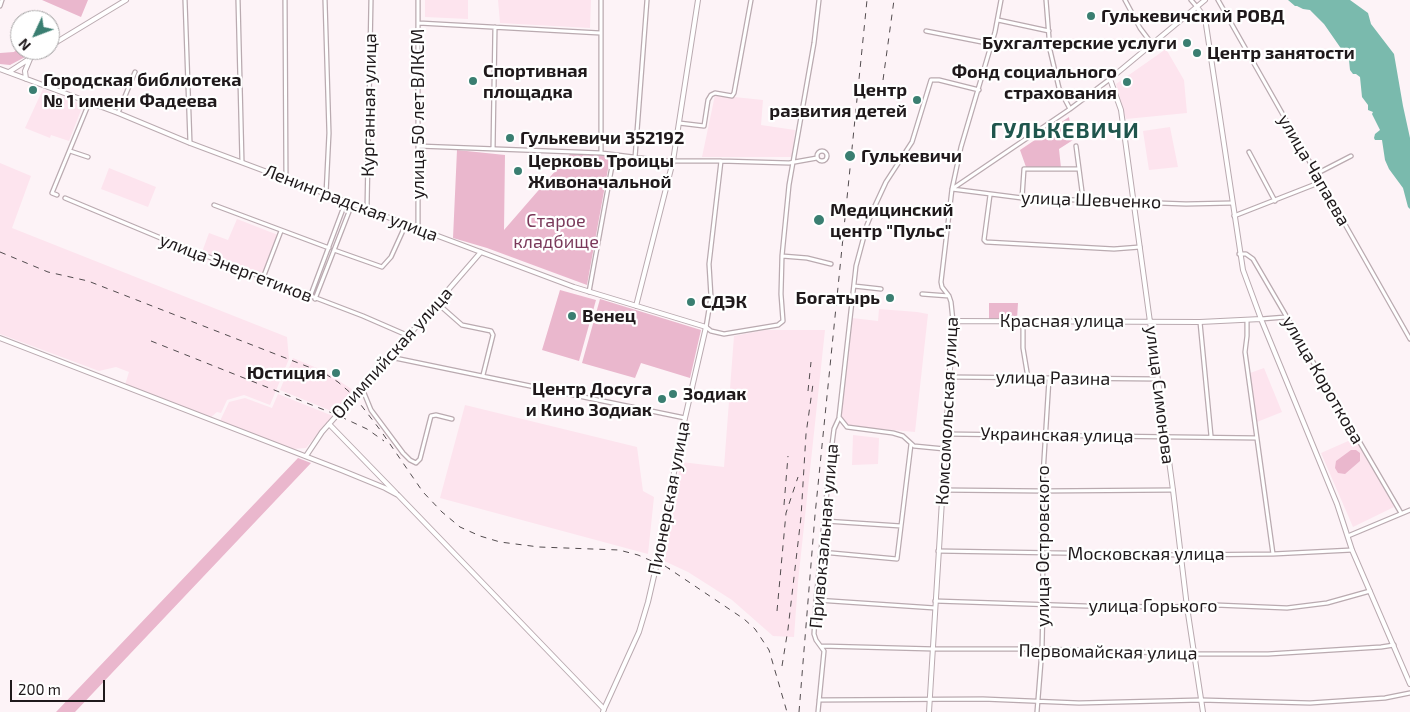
<!DOCTYPE html>
<html>
<head>
<meta charset="utf-8">
<style>
  body { margin:0 }
  #map { position:relative; width:1410px; height:712px; overflow:hidden; background:#fdf3f7; font-family:"Exo 2",sans-serif }
  canvas { display:block }
  .north { position:absolute; left:10px; top:10px; width:50px; height:50px; box-sizing:border-box; background:#fff; border:1px solid #a5a3a4; border-radius:50%; rotate:227deg; font-size:14px; font-weight:700; line-height:20px; text-align:center; color:#1f191b }
  .north::after { content:''; display:block; margin:auto; width:18px; height:22px; background:#3a7e71; clip-path:polygon(50% 0,100% 100%,50% 72%,0 100%) }
  .scale { position:absolute; left:10px; top:680px; width:95px; height:22px; box-sizing:border-box; border:2px solid #1f191b; border-top:0; padding-left:6px; font-size:15px; line-height:18px; white-space:nowrap; color:#1f191b; -webkit-text-stroke:4px #fff; paint-order:stroke }
</style>
</head>
<body>
<div id="map">
<canvas width="1410" height="712"></canvas>
<div class="north">N</div>
<div class="scale">200 m</div>
</div>
<script>
const ctx = document.querySelector('canvas').getContext('2d');
ctx.lineJoin = 'round';
function fillPath(path, color) { ctx.fillStyle = color; ctx.fill(path, 'evenodd'); }
const toPath = rows => new Path2D(rows.map(r => 'M' + r).join(''));
function trace(path, color, width, dash) { ctx.strokeStyle = color; ctx.lineWidth = width; ctx.lineCap = dash ? 'butt' : 'round'; ctx.setLineDash(dash || []); ctx.stroke(path); }
function drawText(font, color, halo, rows, align = 'center') {
  ctx.font = font + ' "Exo 2",sans-serif'; ctx.lineWidth = 4.5; ctx.setLineDash([]); ctx.textBaseline = 'middle'; ctx.strokeStyle = halo; ctx.fillStyle = color; for (const [text, x, y, turn = 0] of rows) {
    ctx.save(); ctx.translate(x, y); ctx.rotate((+turn || 0) * Math.PI / 180); ctx.textAlign = isNaN(turn) ? turn : align; if (halo) ctx.strokeText(text, 0, 0); ctx.fillText(text, 0, 0); ctx.restore();
  }
}
const built = toPath([
  [425,0,468,0,468,19,425,17],
  [498,0,591,0,590,28,500,23],
  [1166,49,1184,80,1187,113,1126,119,1116,84],
  [43,89,83,105,69,141,51,135,50,138,25,128],
  [715,95,763,100,761,125,795,130,792,157,702,157],
  [1170,127,1178,167,1149,170,1143,131],
  [0,163,31,176,12,228,287,337,289,359,270,405,244,395,227,400,221,413,217,412,210,418,125,385,129,372,116,367,99,371,0,334],
  [109,168,156,187,148,207,101,189],
  [237,219,278,235,263,274,202,252,209,233,228,240],
  [879,309,917,312,928,314,915,432,848,426,841,417,852,318,878,321],
  [765,330,825,330,798,582,794,637,773,636,732,600,688,572,660,559,681,462,724,467,734,336],
  [293,358,324,371,353,390,334,412,280,390],
  [1264,368,1282,412,1257,422,1250,373],
  [278,394,333,416,306,448,292,449,220,421,229,402,245,398,272,408],
  [465,405,637,447,643,491,654,497,648,554,440,498],
  [853,435,879,438,878,464,852,465],
  [1355,438,1394,507,1353,527,1321,453]
]);
const green = toPath([
  [42,0,88,0,81,17],
  [20,46,20,50,29,50,27,56,10,65,0,64,0,53,14,52],
  [1069,117,1073,140,1059,149,1061,168,1026,167,1020,150],
  [457,150,505,155,504,230,570,154,603,155,610,158,587,285,487,248,453,238],
  [560,290,596,300,579,361,542,350],
  [600,299,701,330,690,378,641,363,635,378,582,363],
  [989,303,1018,303,1017,319,989,319],
  [1351,450,1356,450,1360,453,1360,461,1345,474,1338,473,1335,468,1336,461],
  [298,458,311,463,75,712,56,712]
]);
const water = toPath([
  [1288,0,1350,0,1368,13,1371,24,1394,54,1403,106,1410,138,1410,209,1408,207,1403,188,1389,169,1385,160,1382,140,1375,140,1374,138,1375,134,1380,130,1372,114,1373,112,1368,110,1368,105,1362,97,1360,77,1356,74,1353,74,1350,70,1349,60,1324,24,1310,10,1303,9,1297,6,1295,6]
]);
const minor = toPath([
  [185,0,190,143],
  [238,0,242,162],
  [285,0,286,179],
  [325,0,329,133,326,194],
  [418,0,418,229],
  [1046,0,1050,50,1059,88,1070,109],
  [1125,0,1140,28,1152,44],
  [1191,0,1197,7],
  [1218,0,1410,339],
  [0,6,2,0],
  [998,20,1049,31],
  [419,23,600,33],
  [926,31,992,44],
  [118,113,135,72],
  [679,123,704,126,708,100,711,95,715,93,732,96,734,93,751,0],
  [418,146,601,153,665,161,721,161,789,163,817,158],
  [1076,146,1083,199],
  [493,149,495,27],
  '817 156a5 5 0 1 1 10 0a5 5 0 1 1-10 0Z',
  [70,151,88,157],
  [1249,152,1275,201],
  [601,153,601,0],
  [635,158,647,0],
  [721,161,709,264,711,297,706,327,711,331,724,334,778,325,783,321,781,294,782,256,789,185,814,43,819,0],
  [1316,174,1351,156],
  [952,189,1022,198,1186,204,1232,203],
  [952,189,1070,109,1110,79],
  [57,195,52,193,89,103],
  [990,195,984,240,986,242,1114,249,1140,247],
  [65,198,175,244,363,316,409,336],
  [1022,198,1024,169,1079,169],
  [214,205,329,248],
  [367,209,371,0],
  [1234,216,1321,182],
  [334,250,382,267,391,257,406,224],
  [1239,254,1246,254,1253,259,1401,513],
  [782,256,807,258,831,264],
  [263,278,281,231],
  [854,286,881,289],
  [589,292,614,155],
  [922,294,949,296],
  [310,297,346,201],
  [315,299,352,204],
  [437,303,462,325,491,331,493,335,483,375],
  [1261,319,1286,317],
  [1247,320,1247,336,1245,352,1273,554],
  [953,321,951,302,949,296,942,287,941,282,952,189,961,147,995,32,1001,0],
  [1023,321,1023,348,1028,378],
  [1200,322,1211,436],
  [390,357,685,418],
  [950,377,1157,379],
  [362,388,371,410,403,453,410,460,416,463,420,459,431,416,436,415,452,419],
  [946,434,1257,438],
  [945,449,914,446,903,436,893,433,847,427,839,417,856,266,867,225,873,210,886,182,912,142,931,80,939,80,979,90],
  [943,490,1042,491,1173,490],
  [825,521,901,526],
  [1348,536,1410,510],
  [938,551,1181,555,1273,554,1352,550],
  [821,552,897,559,911,444],
  [816,600,935,608],
  [935,601,1086,606,1170,607,1216,605,1287,608,1327,603,1370,591],
  [821,646,934,649,1042,649,1194,654,1268,654,1381,647,1394,645],
  [819,700,983,699,1079,703,1201,700,1310,703,1385,698,1410,693],
  [818,712,824,651,816,640,814,634,816,600,831,452,834,429,839,418],
  [1037,712,1042,649,1043,604,1042,491,1049,379]
]);
const tertiary = toPath([
  [1197,7,1205,18,1243,270,1261,319,1337,504,1352,550,1410,684],
  [50,46,126,0],
  [0,69,118,113,190,143,574,287,706,327,685,418,661,537,657,563,648,602,639,632,604,709],
  [9,72,43,50],
  [26,79,25,71,30,59],
  [636,306,673,161,698,0],
  [329,424,396,493],
  [306,456,322,432,337,415,390,357,481,252],
  [929,712,953,321,1200,322,1261,319],
  [1203,712,1187,607,1173,490,1121,110,1110,79,1205,0]
]);
const secondary = toPath([
  [0,338,341,470,385,488,398,495,604,709,603,712]
]);
const rail = toPath([
  [883,80,894,0],
  [0,252,48,272,88,281,324,373,338,382,354,396,381,431,423,492,442,512,460,527,480,536,500,542,539,547,619,550,638,555,670,569],
  [151,341,337,415,367,429,384,441],
  [808,391,811,362],
  [784,505,788,456],
  [665,566,744,619,755,629,769,650,787,712],
  [777,611,786,513,798,477],
  [782,666,788,629,801,517,806,434,813,384],
  [799,712,815,515,867,0]
]);
const markers = [
  [1091,16,5,"#3a7e71"],
  [1187,43,5,"#3a7e71"],
  [1197,53,5,"#3a7e71"],
  [473,81,5,"#3a7e71"],
  [1127,82,5,"#3a7e71"],
  [33,90,5,"#3a7e71"],
  [917,100,5,"#3a7e71"],
  [510,138,5,"#3a7e71"],
  [850,156,6,"#3a7e71"],
  [518,171,5,"#3a7e71"],
  [819,220,6,"#3a7e71"],
  [890,298,5,"#3a7e71"],
  [691,302,5,"#3a7e71"],
  [572,316,5,"#3a7e71"],
  [336,373,5,"#3a7e71"],
  [673,394,5,"#3a7e71"],
  [662,399,5,"#3a7e71"]
];
const poiNames = [
  ["Гулькевичский РОВД",1101,16],
  ["Бухгалтерские услуги",1177,43,"right"],
  ["Центр занятости",1207,53],
  ["Спортивная",483,71],
  ["площадка",483,92],
  ["Фонд социального",1117,72,"right"],
  ["страхования",1117,93,"right"],
  ["Городская библиотека",43,80],
  ["№ 1 имени Фадеева",43,101],
  ["Центр",907,90,"right"],
  ["развития детей",907,111,"right"],
  ["Гулькевичи 352192",520,138],
  ["Гулькевичи",861,156],
  ["Церковь Троицы",528,161],
  ["Живоначальной",528,182],
  ["Медицинский",830,210],
  ["центр \"Пульс\"",830,231],
  ["Богатырь",880,298,"right"],
  ["СДЭК",701,302],
  ["Венец",582,316],
  ["Юстиция",326,373,"right"],
  ["Центр Досуга",652,389,"right"],
  ["и Кино Зодиак",652,410,"right"],
  ["Зодиак",683,394]
];
const streetNames = [
  ["Курганная улица",369,105,-89],
  ["улица 50 лет ВЛКСМ",418,114,-90],
  ["улица Чапаева",1314,170,60],
  ["улица Шевченко",1091,200,2],
  ["Ленинградская улица",351,203,21],
  ["улица Энергетиков",236,268,21],
  ["Красная улица",1062,321],
  ["Олимпийская улица",392,353,-48],
  ["улица Разина",1053,378,1],
  ["улица Короткова",1323,380,60],
  ["улица Симонова",1160,395,83],
  ["Комсомольская улица",947,411,-87],
  ["Украинская улица",1057,435,1],
  ["Пионерская улица",669,498,-79],
  ["Привокзальная улица",824,536,-85],
  ["улица Островского",1043,546,-90],
  ["Московская улица",1146,554],
  ["улица Горького",1153,606],
  ["Первомайская улица",1108,652,1]
];
const parkNames = [
  ["Старое",556,221],
  ["кладбище",556,242]
];
const districtNames = [
  ["ГУЛЬКЕВИЧИ",1065,131]
];
fillPath(built, '#fde4ee');
fillPath(green, '#eab7cd');
fillPath(water, '#7abaad');
trace(minor, '#baaab0', 5.5);
trace(tertiary, '#baaab0', 6);
trace(secondary, '#baaab0', 6);
trace(minor, '#fff', 3);
trace(tertiary, '#fff', 4);
trace(secondary, '#fff', 4);
trace(rail, '#524b4e', 1, [6, 6]);
for (const [x, y, r, color] of markers) { const dot = new Path2D(); dot.arc(x, y, r, 0, 2 * Math.PI); ctx.fillStyle = color; ctx.fill(dot); trace(dot, '#fff', 2); }
drawText('bold 18px', '#1f191b', '#fff', poiNames, 'left');
drawText('18px', '#1f191b', '#fff', streetNames);
drawText('18px', '#7a395a', '#fff', parkNames);
ctx.letterSpacing = '1px';
drawText('bold 22px', '#1f564d', '#fff', districtNames);
ctx.letterSpacing = '0px';
</script>
</body>
</html>
